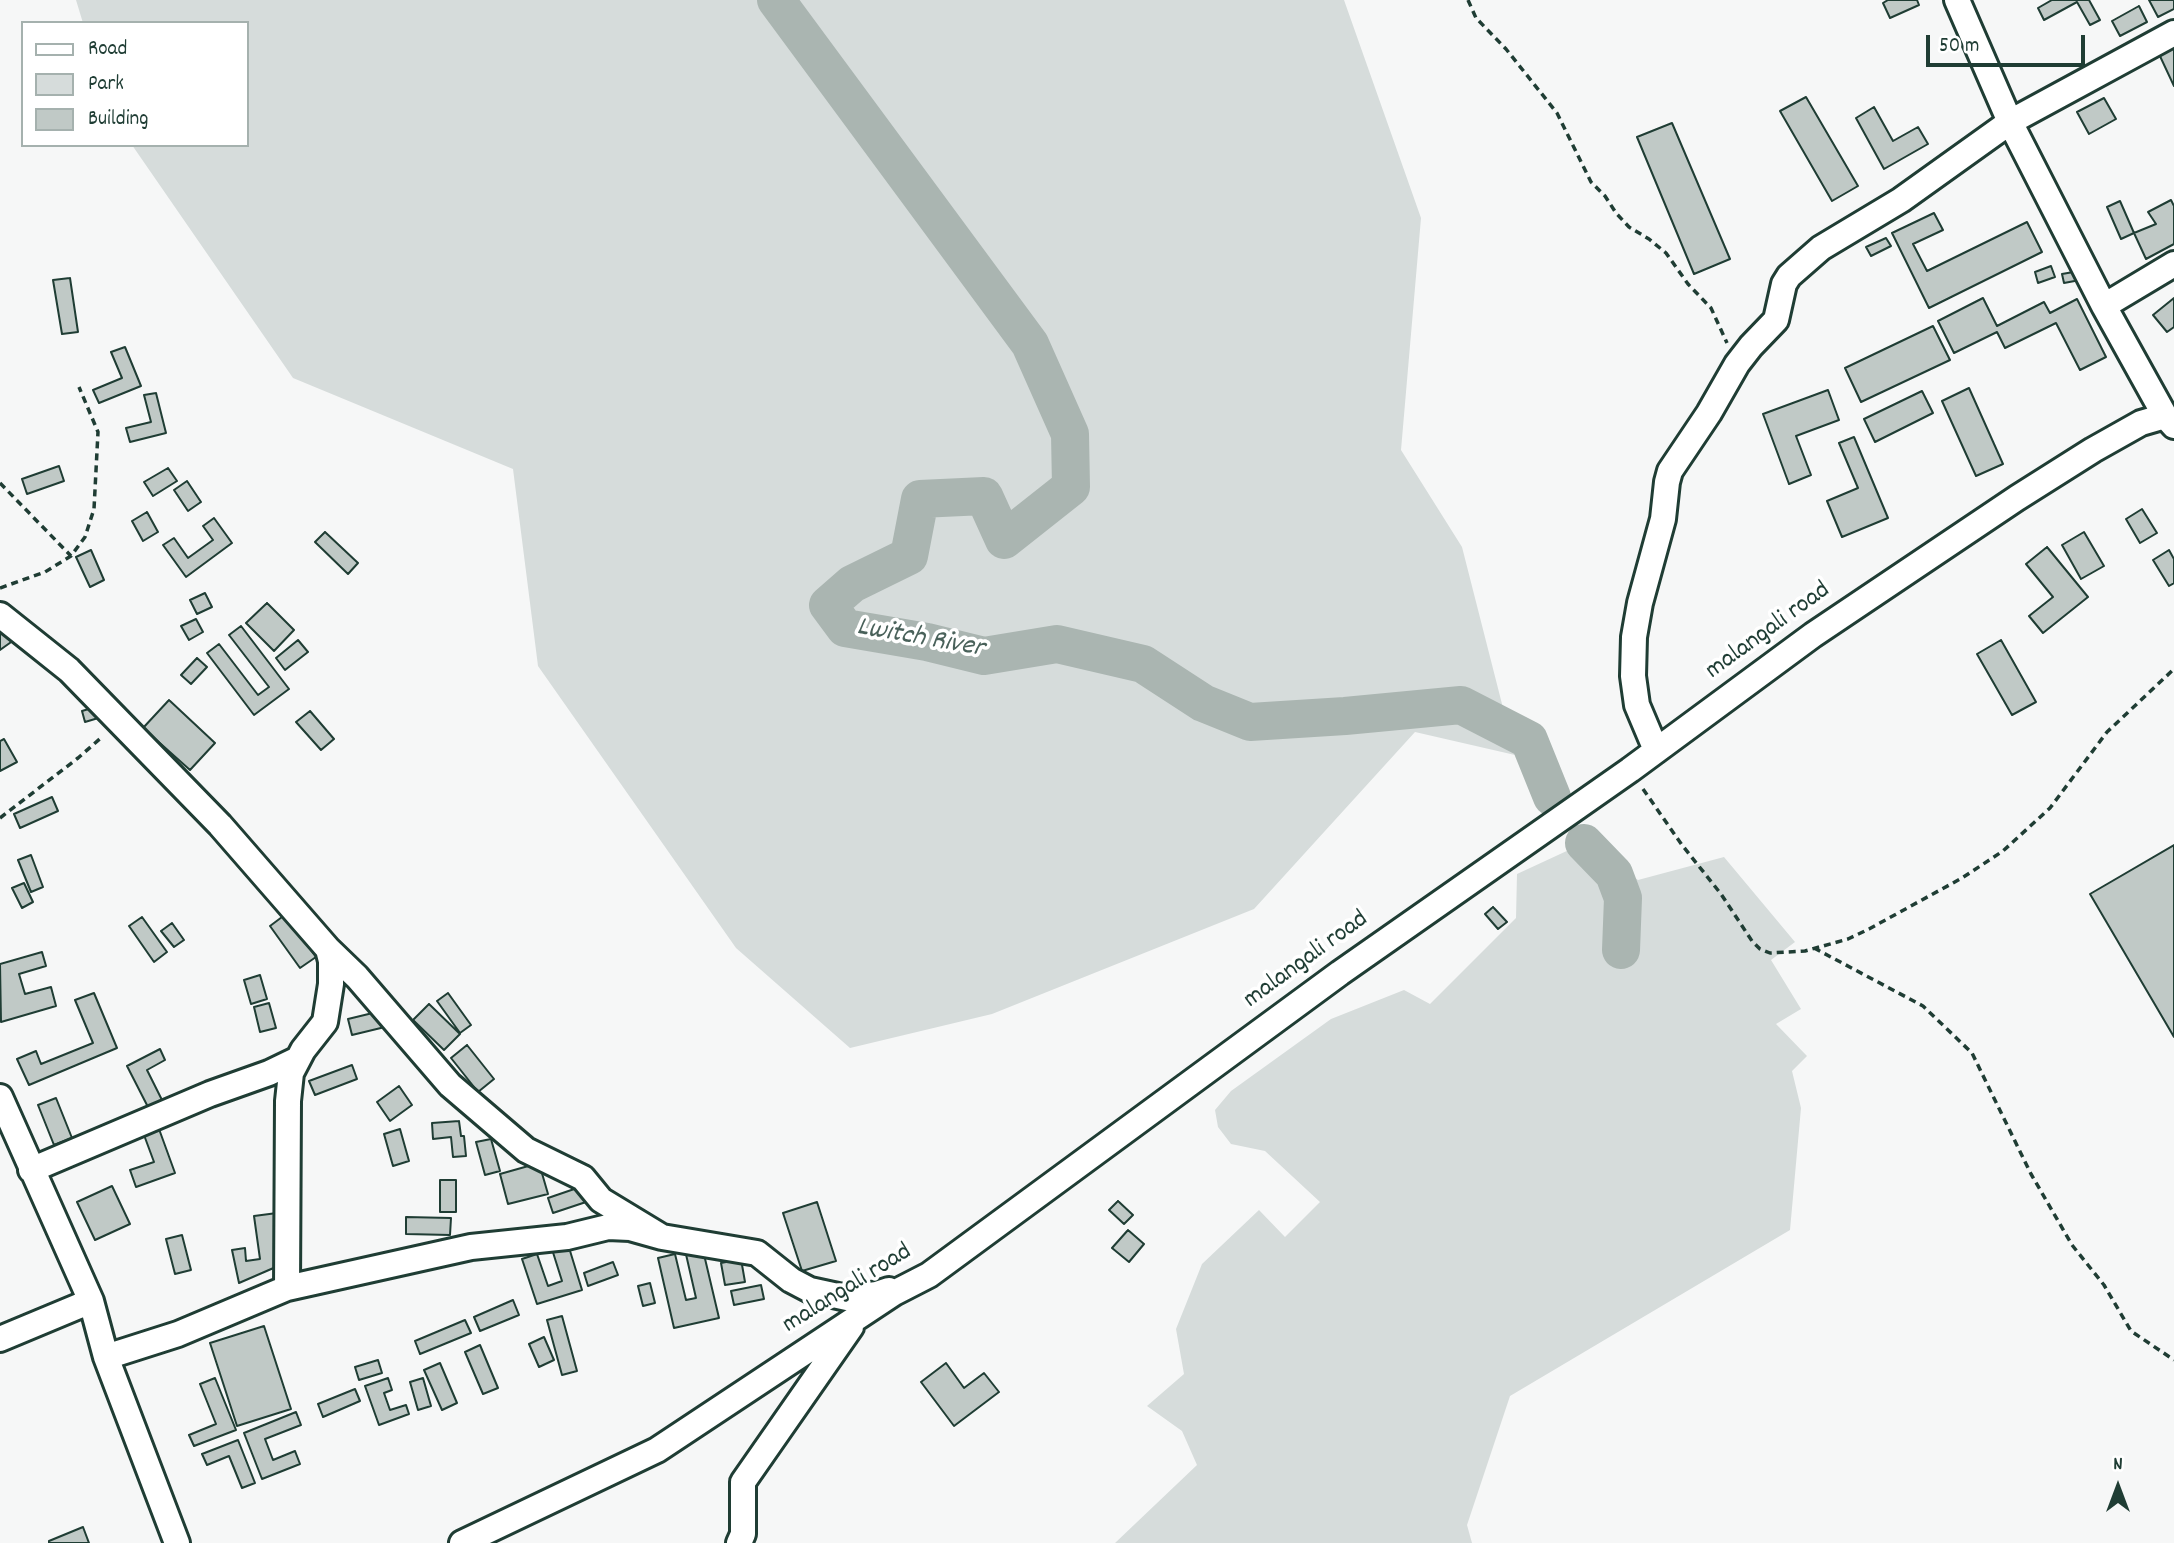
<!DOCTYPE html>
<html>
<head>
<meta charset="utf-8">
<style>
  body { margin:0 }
  #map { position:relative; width:2174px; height:1543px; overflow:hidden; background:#f6f7f7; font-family:Dekko,sans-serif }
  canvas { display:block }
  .legend { position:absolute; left:21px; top:21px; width:228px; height:126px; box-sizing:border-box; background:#fff; border:2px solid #a5b1ae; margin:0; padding:9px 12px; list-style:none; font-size:21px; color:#1f3d34 }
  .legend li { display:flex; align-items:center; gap:14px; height:35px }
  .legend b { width:35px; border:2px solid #a5b1ae }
  .north { position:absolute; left:2083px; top:1452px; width:70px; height:70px; -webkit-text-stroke:5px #fff; paint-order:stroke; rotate:0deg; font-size:19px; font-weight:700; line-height:28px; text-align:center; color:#1f3d34 }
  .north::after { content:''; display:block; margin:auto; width:24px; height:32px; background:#1f3d34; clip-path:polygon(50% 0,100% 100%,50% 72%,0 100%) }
  .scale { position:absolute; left:1926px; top:35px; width:159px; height:32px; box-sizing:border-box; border:4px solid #1f3d34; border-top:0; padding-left:9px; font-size:21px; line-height:24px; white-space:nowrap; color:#1f3d34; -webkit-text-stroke:5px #fff; paint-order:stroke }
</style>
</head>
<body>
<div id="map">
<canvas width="2174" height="1543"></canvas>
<ul class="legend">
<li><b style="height:9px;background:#fff"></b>Road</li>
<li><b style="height:19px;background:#d6dcdb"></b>Park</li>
<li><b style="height:19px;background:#c0c9c6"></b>Building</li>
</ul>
<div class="north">N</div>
<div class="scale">50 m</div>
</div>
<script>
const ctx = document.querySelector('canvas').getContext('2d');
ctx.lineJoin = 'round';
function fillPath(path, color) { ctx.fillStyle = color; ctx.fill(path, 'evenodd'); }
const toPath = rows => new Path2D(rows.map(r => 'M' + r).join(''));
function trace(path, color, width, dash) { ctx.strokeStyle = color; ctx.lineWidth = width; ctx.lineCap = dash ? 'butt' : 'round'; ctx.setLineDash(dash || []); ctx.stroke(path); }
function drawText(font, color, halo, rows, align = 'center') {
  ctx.font = font + ' Dekko,sans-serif'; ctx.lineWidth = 7; ctx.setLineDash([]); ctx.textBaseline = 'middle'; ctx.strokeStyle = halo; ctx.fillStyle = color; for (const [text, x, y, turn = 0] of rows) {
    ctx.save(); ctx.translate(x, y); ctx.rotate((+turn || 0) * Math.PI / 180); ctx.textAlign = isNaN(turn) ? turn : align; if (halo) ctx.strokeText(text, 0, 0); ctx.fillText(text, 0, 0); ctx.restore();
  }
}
const green = toPath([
  [76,0,1344,0,1421,218,1401,450,1462,547,1515,755,1415,732,1254,909,992,1014,850,1048,736,948,538,666,513,469,293,378,132,145,247,145,247,23,83,23],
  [1584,843,1638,880,1724,857,1795,942,1771,960,1801,1009,1776,1024,1807,1056,1792,1071,1801,1108,1790,1230,1510,1396,1467,1525,1472,1543,1115,1543,1197,1465,1182,1431,1147,1406,1184,1374,1176,1329,1202,1264,1259,1210,1285,1237,1320,1202,1265,1151,1231,1144,1218,1127,1215,1110,1231,1091,1331,1019,1404,990,1430,1004,1516,918,1517,874]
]);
const river = toPath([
  [776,0,1030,344,1070,434,1071,487,1004,540,984,496,920,499,909,556,852,584,828,605,845,628,927,642,984,656,1057,644,1143,664,1203,703,1250,722,1345,716,1461,705,1529,740,1552,797],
  [1584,843,1614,874,1623,898,1621,950]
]);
const building = toPath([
  [1888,0,1917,0,1919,5,1890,18,1883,3,1888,0],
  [2052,0,2089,0,2100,20,2090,25,2077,2,2044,20,2038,8,2052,0],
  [2149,0,2174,0,2174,9,2158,17,2149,0],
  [2139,6,2147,22,2120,36,2112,21,2139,6],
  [2174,47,2174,86,2159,54,2174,47],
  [1806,97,1858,186,1832,201,1780,111,1806,97],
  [2104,98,2116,119,2089,134,2077,112,2104,98],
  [1874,107,1893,141,1918,127,1928,144,1884,169,1856,118,1874,107],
  [1672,123,1730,259,1694,274,1637,137,1672,123],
  [2171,200,2174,206,2174,244,2146,259,2134,233,2156,224,2148,212,2171,200],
  [2120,201,2134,233,2121,239,2107,207,2120,201],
  [1934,213,1943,230,1913,244,1927,271,2027,222,2042,252,1929,308,1892,233,1934,213],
  [1886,238,1891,246,1871,256,1866,247,1886,238],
  [2051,266,2055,277,2038,283,2035,272,2051,266],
  [2079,271,2080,280,2064,283,2062,274,2079,271],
  [70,278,78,332,62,334,53,280,70,278],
  [1983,298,1997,326,2044,302,2050,313,2077,299,2106,357,2080,370,2056,323,2005,348,1997,332,1954,353,1938,321,1983,298],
  [2174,298,2174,327,2167,332,2153,315,2174,298],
  [1933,326,1950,360,1861,402,1845,368,1933,326],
  [125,347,141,386,99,403,93,390,122,378,111,352,125,347],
  [1969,388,2003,464,1976,476,1942,401,1969,388],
  [1828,390,1839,420,1796,436,1811,475,1789,484,1763,414,1828,390],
  [1922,391,1933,413,1875,442,1864,419,1922,391],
  [156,393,166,433,130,442,126,428,151,422,144,395,156,393],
  [1854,437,1888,518,1842,537,1827,501,1858,488,1839,443,1854,437],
  [59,466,64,481,27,494,22,479,59,466],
  [168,468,177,481,153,496,144,482,168,468],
  [187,481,201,502,188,511,174,490,187,481],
  [2142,509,2157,533,2140,543,2126,519,2142,509],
  [147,512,158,532,143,541,132,521,147,512],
  [214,518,232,543,186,577,163,545,174,538,188,558,213,540,203,526,214,518],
  [325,532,358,563,348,574,315,542,325,532],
  [2084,532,2104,566,2081,579,2062,545,2084,532],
  [2047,547,2088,597,2043,633,2029,616,2053,597,2026,564,2047,547],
  [91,550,104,580,90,587,76,557,91,550],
  [2169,550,2174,559,2174,583,2169,586,2153,560,2169,550],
  [205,593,212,607,197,614,190,600,205,593],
  [267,603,294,630,274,651,246,623,267,603],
  [196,619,203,632,189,640,181,626,196,619],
  [241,626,289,689,254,715,207,653,219,644,258,695,269,687,229,635,241,626],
  [6,629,14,640,0,650,0,634,6,629],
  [298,640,308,652,285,670,276,658,298,640],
  [2001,640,2036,702,2012,715,1977,654,2001,640],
  [197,658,207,667,191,684,181,675,197,658],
  [169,700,215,743,190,770,143,728,169,700],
  [102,705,105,716,85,722,82,711,102,705],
  [310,711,334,739,321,750,296,722,310,711],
  [4,739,17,762,0,771,0,741,4,739],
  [52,797,58,811,20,828,14,814,52,797],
  [2174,845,2174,1037,2090,894,2174,845],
  [31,855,43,887,31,892,18,860,31,855],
  [24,883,33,902,22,908,12,888,24,883],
  [1493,907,1507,922,1498,929,1485,914,1493,907],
  [286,914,316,957,300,968,270,926,286,914],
  [142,917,167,952,154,962,129,926,142,917],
  [172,923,184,940,174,947,161,931,172,923],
  [42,952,46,966,19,974,25,994,51,987,56,1006,1,1022,0,964,42,952],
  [260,975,267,999,251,1004,244,980,260,975],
  [94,993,117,1048,29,1085,17,1059,36,1051,41,1064,93,1043,75,1000,94,993],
  [448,993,471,1025,460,1033,437,1001,448,993],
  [269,1003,276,1028,260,1032,254,1007,269,1003],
  [429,1004,460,1034,444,1050,413,1020,429,1004],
  [381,1011,385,1027,352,1035,348,1019,381,1011],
  [467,1045,494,1079,478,1092,451,1058,467,1045],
  [160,1049,165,1060,147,1070,163,1102,149,1109,127,1066,160,1049],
  [352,1065,357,1079,315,1095,309,1081,352,1065],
  [399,1086,412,1105,390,1121,377,1102,399,1086],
  [56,1098,72,1138,54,1145,38,1105,56,1098],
  [459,1121,461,1136,464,1136,466,1156,453,1157,451,1137,433,1139,432,1123,459,1121],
  [159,1129,175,1173,136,1187,130,1170,154,1162,144,1135,159,1129],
  [400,1129,409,1161,393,1166,384,1134,400,1129],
  [491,1139,500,1171,485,1175,476,1142,491,1139],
  [539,1163,548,1194,508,1204,500,1174,539,1163],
  [440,1180,456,1180,456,1212,440,1212,440,1180],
  [586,1185,592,1200,553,1213,548,1198,586,1185],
  [112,1186,130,1224,95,1240,77,1202,112,1186],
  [1118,1201,1133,1215,1124,1224,1109,1210,1118,1201],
  [817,1202,836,1261,802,1271,783,1213,817,1202],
  [277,1213,285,1263,239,1283,232,1250,245,1248,246,1261,260,1259,254,1216,277,1213],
  [406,1217,451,1218,450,1235,406,1234,406,1217],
  [1128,1230,1144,1244,1129,1262,1112,1248,1128,1230],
  [182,1235,191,1270,175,1274,166,1239,182,1235],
  [567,1241,582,1290,537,1304,522,1259,537,1254,548,1286,562,1281,551,1246,567,1241],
  [702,1246,719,1318,674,1328,658,1258,675,1254,686,1300,696,1298,685,1250,702,1246],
  [741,1259,745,1282,725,1285,721,1263,741,1259],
  [613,1262,618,1275,588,1286,584,1273,613,1262],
  [650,1283,655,1303,643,1306,638,1286,650,1283],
  [761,1285,764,1299,734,1305,731,1291,761,1285],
  [513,1300,519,1315,480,1331,474,1317,513,1300],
  [562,1316,577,1371,562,1375,547,1320,562,1316],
  [465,1320,471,1333,420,1354,415,1341,465,1320],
  [264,1326,291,1409,237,1426,210,1343,264,1326],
  [544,1337,554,1360,539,1367,529,1344,544,1337],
  [480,1345,498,1388,483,1394,465,1352,480,1345],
  [378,1360,382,1373,359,1380,355,1367,378,1360],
  [440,1363,457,1403,442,1410,424,1370,440,1363],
  [946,1363,964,1388,984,1373,999,1392,954,1426,921,1382,946,1363],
  [215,1378,236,1430,194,1446,189,1435,216,1424,200,1384,215,1378],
  [388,1378,392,1390,384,1393,390,1410,406,1405,409,1414,379,1425,365,1386,388,1378],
  [423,1378,431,1406,418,1410,410,1382,423,1378],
  [355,1389,360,1401,323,1417,318,1404,355,1389],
  [296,1412,301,1425,265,1439,273,1460,295,1451,300,1464,262,1479,244,1433,296,1412],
  [238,1440,255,1483,242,1488,229,1456,207,1465,202,1454,238,1440],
  [83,1527,89,1543,49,1543,49,1541,83,1527]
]);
const path = toPath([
  [1468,0,1476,18,1506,49,1557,113,1591,182,1605,196,1616,213,1629,227,1649,239,1666,253,1688,284,1711,308,1727,343],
  [0,483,71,556],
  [0,588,45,572,71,556,85,537,94,509,98,432,79,387],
  [1643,789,1682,845,1721,894,1752,941,1760,949,1770,953,1805,951,1848,939,1869,929,1962,878,2003,851,2050,808,2107,732,2174,669],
  [0,818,78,758,102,737],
  [1814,948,1923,1006,1972,1053,2031,1174,2072,1245,2104,1285,2131,1331,2174,1360]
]);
const minor = toPath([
  [1957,0,2010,122,2104,306,2165,416],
  [2104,306,2174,264],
  [0,615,69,670,220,825,328,949,357,977,450,1085,526,1150,583,1178,601,1200,662,1237],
  [1656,750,1637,705,1633,676,1634,637,1640,603,1663,519,1667,482,1670,471,1709,413,1737,364,1751,346,1776,320,1784,284,1789,276,1821,248,1901,200,2010,122,2174,33],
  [0,1097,91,1301,106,1357,177,1543],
  [31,1170,210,1094,269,1073,298,1059],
  [287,1288,288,1101,291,1073,303,1050,325,1022,331,984,331,961,328,949],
  [0,1339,91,1301],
  [106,1357,178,1334,287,1288,471,1247,567,1237,608,1227,630,1228,662,1237,757,1253,791,1280,810,1290,847,1298,877,1294,889,1290],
  [462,1543,657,1450,894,1293,929,1275,1340,973,1630,770,1813,635,2017,498,2093,450,2141,423,2165,416,2174,426],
  [739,1543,743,1534,743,1482,851,1327]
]);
const streetNames = [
  ["malangali road",1769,632,-36],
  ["malangali road",1307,961,-36],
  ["malangali road",848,1290,-32]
];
const waterNames = [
  ["Lwitch River",920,640,10]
];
fillPath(green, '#d6dcdb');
trace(river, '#aab5b1', 38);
fillPath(building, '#c0c9c6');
trace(building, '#1f3d34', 2);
trace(minor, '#1f3d34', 30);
trace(path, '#1f3d34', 3.5, [7, 5]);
trace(minor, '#fff', 24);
drawText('26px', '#1f3d34', '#fff', streetNames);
drawText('italic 28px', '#49615a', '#fff', waterNames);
</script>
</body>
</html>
